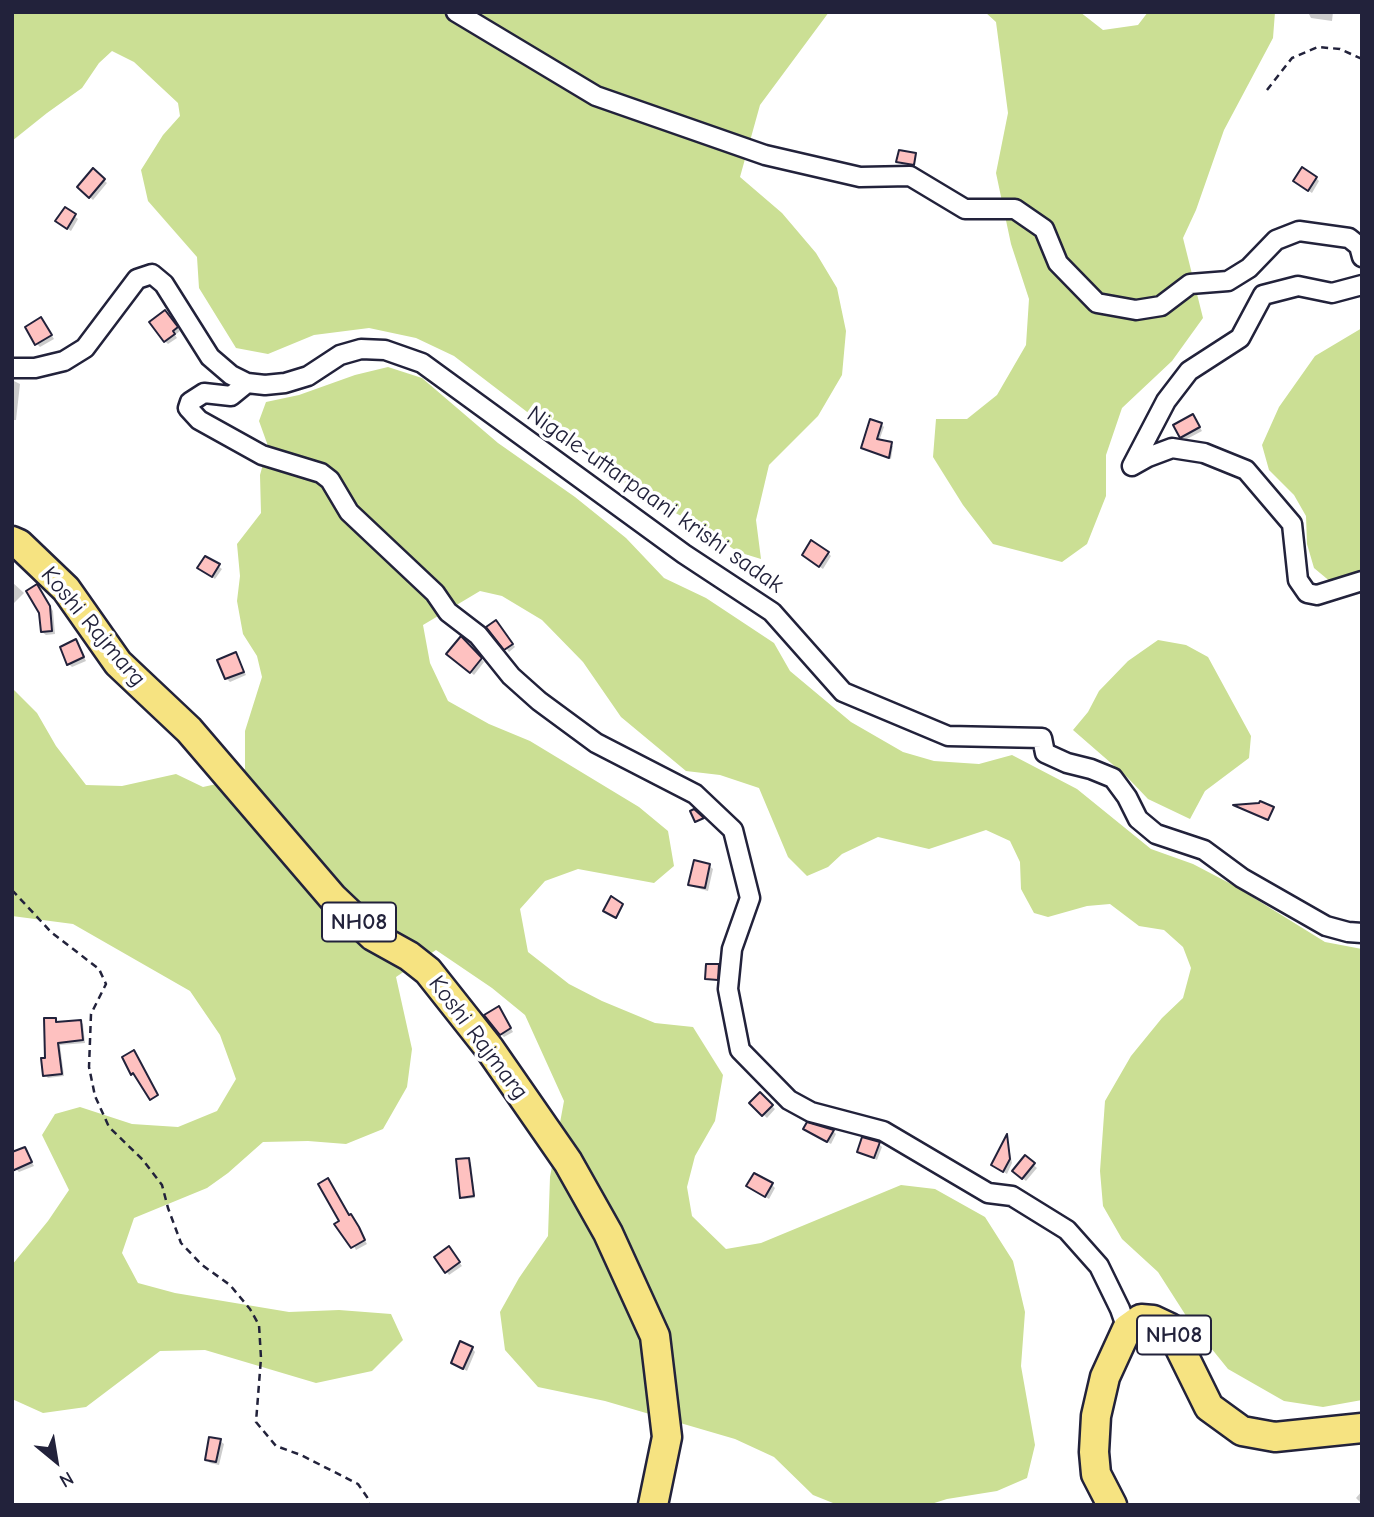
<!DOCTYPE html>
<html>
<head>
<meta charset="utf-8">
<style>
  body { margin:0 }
  #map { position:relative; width:1374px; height:1517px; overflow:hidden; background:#fff; font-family:"Comic Neue",sans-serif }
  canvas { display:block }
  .frame { position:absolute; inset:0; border:14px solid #22223b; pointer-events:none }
  .north { position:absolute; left:21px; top:1426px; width:70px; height:70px; -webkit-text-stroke:5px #fff; paint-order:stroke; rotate:150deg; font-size:19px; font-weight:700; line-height:28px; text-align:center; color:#22223b }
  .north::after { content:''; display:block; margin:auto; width:24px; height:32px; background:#22223b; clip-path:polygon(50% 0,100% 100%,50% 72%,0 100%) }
</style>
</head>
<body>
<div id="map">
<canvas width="1374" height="1517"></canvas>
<div class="frame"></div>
<div class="north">N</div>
</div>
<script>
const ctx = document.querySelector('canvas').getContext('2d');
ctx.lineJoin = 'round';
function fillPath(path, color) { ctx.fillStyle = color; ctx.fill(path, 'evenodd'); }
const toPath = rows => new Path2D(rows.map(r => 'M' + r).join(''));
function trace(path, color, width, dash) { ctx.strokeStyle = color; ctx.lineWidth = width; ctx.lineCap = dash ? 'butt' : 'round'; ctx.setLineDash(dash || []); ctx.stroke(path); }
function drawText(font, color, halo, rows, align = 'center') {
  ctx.font = font + ' "Comic Neue",sans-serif'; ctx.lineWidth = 7; ctx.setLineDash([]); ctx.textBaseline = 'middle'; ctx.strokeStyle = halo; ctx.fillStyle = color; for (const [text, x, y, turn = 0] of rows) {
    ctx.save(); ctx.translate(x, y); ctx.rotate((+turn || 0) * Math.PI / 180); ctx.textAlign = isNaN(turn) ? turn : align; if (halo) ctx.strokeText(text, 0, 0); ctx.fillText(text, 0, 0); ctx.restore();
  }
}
const green = toPath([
  [12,12,829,12,760,105,740,177,782,213,816,253,837,288,846,331,842,375,818,416,769,465,756,520,761,559,738,552,693,522,650,500,569,444,454,356,416,338,369,328,314,335,268,354,236,348,199,288,197,257,148,201,141,170,163,135,180,116,178,103,134,62,112,51,99,63,82,88,47,113,12,141],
  [985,12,1080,12,1103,30,1138,25,1148,12,1275,12,1273,38,1224,130,1196,210,1183,238,1203,318,1172,361,1122,408,1106,455,1106,496,1087,544,1062,562,993,544,963,505,933,457,936,419,967,419,997,395,1026,345,1029,299,1011,244,996,173,1008,113,996,22],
  [1362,328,1362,581,1332,583,1314,568,1307,544,1306,516,1294,495,1269,470,1262,445,1279,407,1315,356],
  [388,367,422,378,498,443,575,497,626,538,664,578,706,598,774,643,790,671,851,722,903,752,934,761,979,764,1012,755,1077,789,1151,849,1193,864,1233,885,1325,942,1362,949,1362,1400,1323,1407,1284,1401,1228,1369,1190,1322,1158,1272,1122,1239,1103,1206,1100,1171,1105,1101,1131,1056,1162,1018,1183,998,1191,968,1183,947,1164,930,1139,926,1110,904,1087,906,1048,917,1034,913,1021,889,1020,862,1010,841,986,830,929,849,878,837,842,854,828,867,807,876,788,857,759,788,720,775,686,771,621,717,583,662,542,620,502,596,480,591,423,625,430,663,448,701,489,724,530,741,639,807,668,831,674,866,654,883,578,869,545,881,520,909,528,952,569,984,602,1001,655,1023,693,1027,723,1075,715,1121,695,1156,687,1187,692,1216,726,1249,761,1243,901,1185,935,1189,985,1217,1013,1261,1025,1312,1021,1366,1035,1445,1027,1478,997,1491,947,1499,928,1505,838,1505,813,1495,774,1457,735,1439,605,1401,538,1387,505,1350,500,1312,519,1278,548,1236,550,1177,564,1101,525,1015,492,988,436,950,396,977,412,1049,407,1087,383,1129,346,1144,308,1141,263,1142,228,1173,207,1188,134,1218,122,1253,138,1283,175,1293,289,1312,339,1310,391,1314,403,1340,372,1371,316,1383,205,1350,160,1351,86,1407,43,1413,12,1399,12,1265,48,1221,69,1190,42,1135,55,1114,80,1107,132,1124,178,1127,217,1111,236,1079,220,1035,190,991,73,924,12,916,12,688,37,713,56,746,86,785,122,786,176,774,203,787,221,783,245,769,245,731,262,677,257,656,243,634,237,601,240,576,237,544,261,513,260,475,268,446,259,421,266,402,299,395,355,375],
  [1158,640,1186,645,1208,657,1251,736,1249,758,1205,791,1190,819,1148,799,1127,777,1073,730,1088,712,1099,691,1128,661]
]);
const shadow = toPath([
  [1308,12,1333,12,1332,21,1311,18],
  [93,171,107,183,93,200,79,187],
  [1316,178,1319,181,1312,193,1298,184],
  [65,209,78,219,71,231,60,224],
  [168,316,180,331,175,335,177,338,168,344,165,341],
  [44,323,54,339,40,347,37,344],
  [12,380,20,384,16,420,12,420],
  [1195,419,1202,431,1185,440,1182,437],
  [882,425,884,427,879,441,893,446,891,459,863,448],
  [828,553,831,556,823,569,807,558],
  [218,566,222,569,215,579,203,571],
  [12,582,24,593,12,605],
  [38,587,53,611,55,634,46,635,42,632],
  [499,626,515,647,509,652,506,648],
  [461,639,484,662,474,675,452,657],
  [76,641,86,661,72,667,69,664],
  [236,654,246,675,230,682,226,678],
  [709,866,713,869,708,891,693,887,690,884],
  [502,1012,513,1032,504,1037,501,1034],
  [55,1020,59,1024,81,1022,83,1024,85,1043,60,1045,64,1076,48,1078,45,1075,47,1059],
  [760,1095,775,1109,767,1118,752,1103],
  [805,1129,833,1131,836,1134,831,1144],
  [1007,1137,1012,1163,1007,1174,993,1165],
  [879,1144,882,1147,877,1160,859,1151],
  [24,1149,34,1166,19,1172,16,1169],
  [1025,1158,1037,1168,1026,1181,1014,1171],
  [469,1160,471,1163,475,1198,464,1199,461,1197],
  [331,1183,367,1244,356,1250,342,1221],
  [772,1185,775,1188,769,1199,752,1189],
  [452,1252,462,1266,449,1275,446,1271],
  [472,1348,475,1352,467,1371,453,1363],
  [220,1441,224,1444,219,1465,210,1463,206,1459],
  [1362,1491,1362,1505,1359,1505,1361,1503,1356,1498]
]);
const building = toPath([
  [899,150,916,153,914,165,896,162,899,150],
  [1302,167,1317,177,1308,191,1293,181,1302,167],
  [93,168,105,179,89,198,77,187,93,168],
  [65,207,76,214,67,229,55,221,65,207],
  [165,310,178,327,173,331,175,334,164,342,149,322,165,310],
  [41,317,52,335,35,345,25,327,41,317],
  [1193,414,1200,427,1180,438,1173,425,1193,414],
  [870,419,882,423,877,439,892,442,889,458,861,448,870,419],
  [811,540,829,552,819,567,802,555,811,540],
  [205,556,220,564,212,577,197,568,205,556],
  [37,584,50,606,52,631,41,632,39,613,26,591,37,584],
  [496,620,513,644,504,650,486,627,496,620],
  [461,636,482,658,470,673,446,654,461,636],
  [76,639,84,657,67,665,60,647,76,639],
  [236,652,244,672,225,679,217,660,236,652],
  [1260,801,1274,807,1268,820,1233,805,1259,803,1260,801],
  [694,809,704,818,695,822,690,811,694,809],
  [694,860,710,864,705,888,688,885,694,860],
  [611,896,623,904,616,918,603,911,611,896],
  [706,964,719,964,718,980,705,979,706,964],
  [499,1006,511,1028,500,1035,484,1015,499,1006],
  [44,1018,56,1018,56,1022,81,1020,83,1040,58,1043,62,1074,43,1076,41,1058,45,1058,44,1018],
  [134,1050,158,1095,150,1100,133,1073,131,1075,122,1057,134,1050],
  [760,1092,773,1105,762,1116,749,1103,760,1092],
  [807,1122,834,1130,827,1142,803,1129,807,1122],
  [1007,1134,1010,1159,1003,1172,991,1165,1007,1134],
  [862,1137,880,1142,874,1158,857,1152,862,1137],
  [25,1147,32,1162,12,1171,12,1152,25,1147],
  [1025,1155,1035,1163,1022,1179,1012,1171,1025,1155],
  [469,1158,474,1196,460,1198,456,1159,469,1158],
  [754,1173,773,1183,765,1197,746,1186,754,1173],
  [328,1178,349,1215,351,1214,359,1227,365,1240,351,1248,334,1224,339,1221,318,1184,328,1178],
  [449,1246,460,1262,445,1273,434,1257,449,1246],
  [460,1341,473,1347,463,1369,451,1363,460,1341],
  [209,1437,221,1439,216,1462,205,1460,209,1437]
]);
const path = toPath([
  [1267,90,1292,58,1318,47,1340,49,1362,59],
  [12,890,51,932,99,969,106,984,91,1014,89,1067,95,1096,109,1127,143,1160,162,1185,168,1208,181,1243,202,1265,230,1285,250,1309,259,1325,261,1358,256,1422,276,1446,301,1455,358,1484,367,1497,369,1505]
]);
const street = toPath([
  [456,12,596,96,765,155,860,177,910,176,965,209,1015,209,1044,229,1058,263,1097,303,1136,310,1161,306,1190,284,1228,281,1249,268,1276,240,1299,231,1349,238,1359,246,1362,257],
  [12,368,35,368,64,361,85,348,137,279,152,274,164,284,210,357,231,375,247,383,265,385,285,383,308,376,340,355,361,349,385,350,422,363,684,554,772,612,843,692,948,736,1042,738,1045,753,1067,763,1091,769,1113,778,1127,797,1138,819,1156,834,1204,850,1242,878,1326,926,1348,932,1362,933],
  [247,383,231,396,204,393,190,402,188,408,199,420,262,455,321,473,330,480,349,512,435,593,448,612,478,635,511,676,539,701,596,743,695,794,733,830,750,898,732,949,728,989,740,1050,789,1100,811,1112,883,1131,988,1193,1012,1196,1067,1230,1099,1266,1120,1309,1127,1329],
  [1132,466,1166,401,1189,371,1240,338,1263,295,1298,286,1332,293,1362,285],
  [1132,466,1148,457,1172,448,1204,453,1246,470,1292,524,1298,580,1307,593,1317,595,1362,581]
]);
const primary = toPath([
  [12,541,19,544,66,589,118,663,189,730,333,898,373,936,409,956,428,971,489,1048,568,1162,608,1233,655,1336,667,1437,653,1505],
  [1112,1505,1096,1474,1094,1452,1096,1416,1105,1377,1127,1329,1141,1319,1153,1320,1170,1328,1209,1407,1242,1431,1275,1437,1362,1428]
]);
const shields = [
  [359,922,74],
  [1174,1335,74]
];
const shieldNames = [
  ["NH08",359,922],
  ["NH08",1174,1335]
];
const streetNames = [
  ["Nigale-uttarpaani krishi sadak",655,500,35],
  ["Koshi Rajmarg",93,627,50],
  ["Koshi Rajmarg",478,1038,53]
];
fillPath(green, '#cbdf94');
fillPath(shadow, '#0003');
fillPath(building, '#fec1c0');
trace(building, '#22223b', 2);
trace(street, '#22223b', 23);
trace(primary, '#22223b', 33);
trace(path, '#22223b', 2.5, [7, 5]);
trace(street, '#fff', 18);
trace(primary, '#f6e381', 28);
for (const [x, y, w] of shields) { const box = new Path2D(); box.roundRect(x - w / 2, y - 19.5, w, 39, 5); ctx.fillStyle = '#fff'; ctx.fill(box); trace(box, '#22223b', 2); }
drawText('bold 23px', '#22223b', null, shieldNames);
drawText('24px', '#22223b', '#fff', streetNames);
</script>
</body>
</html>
